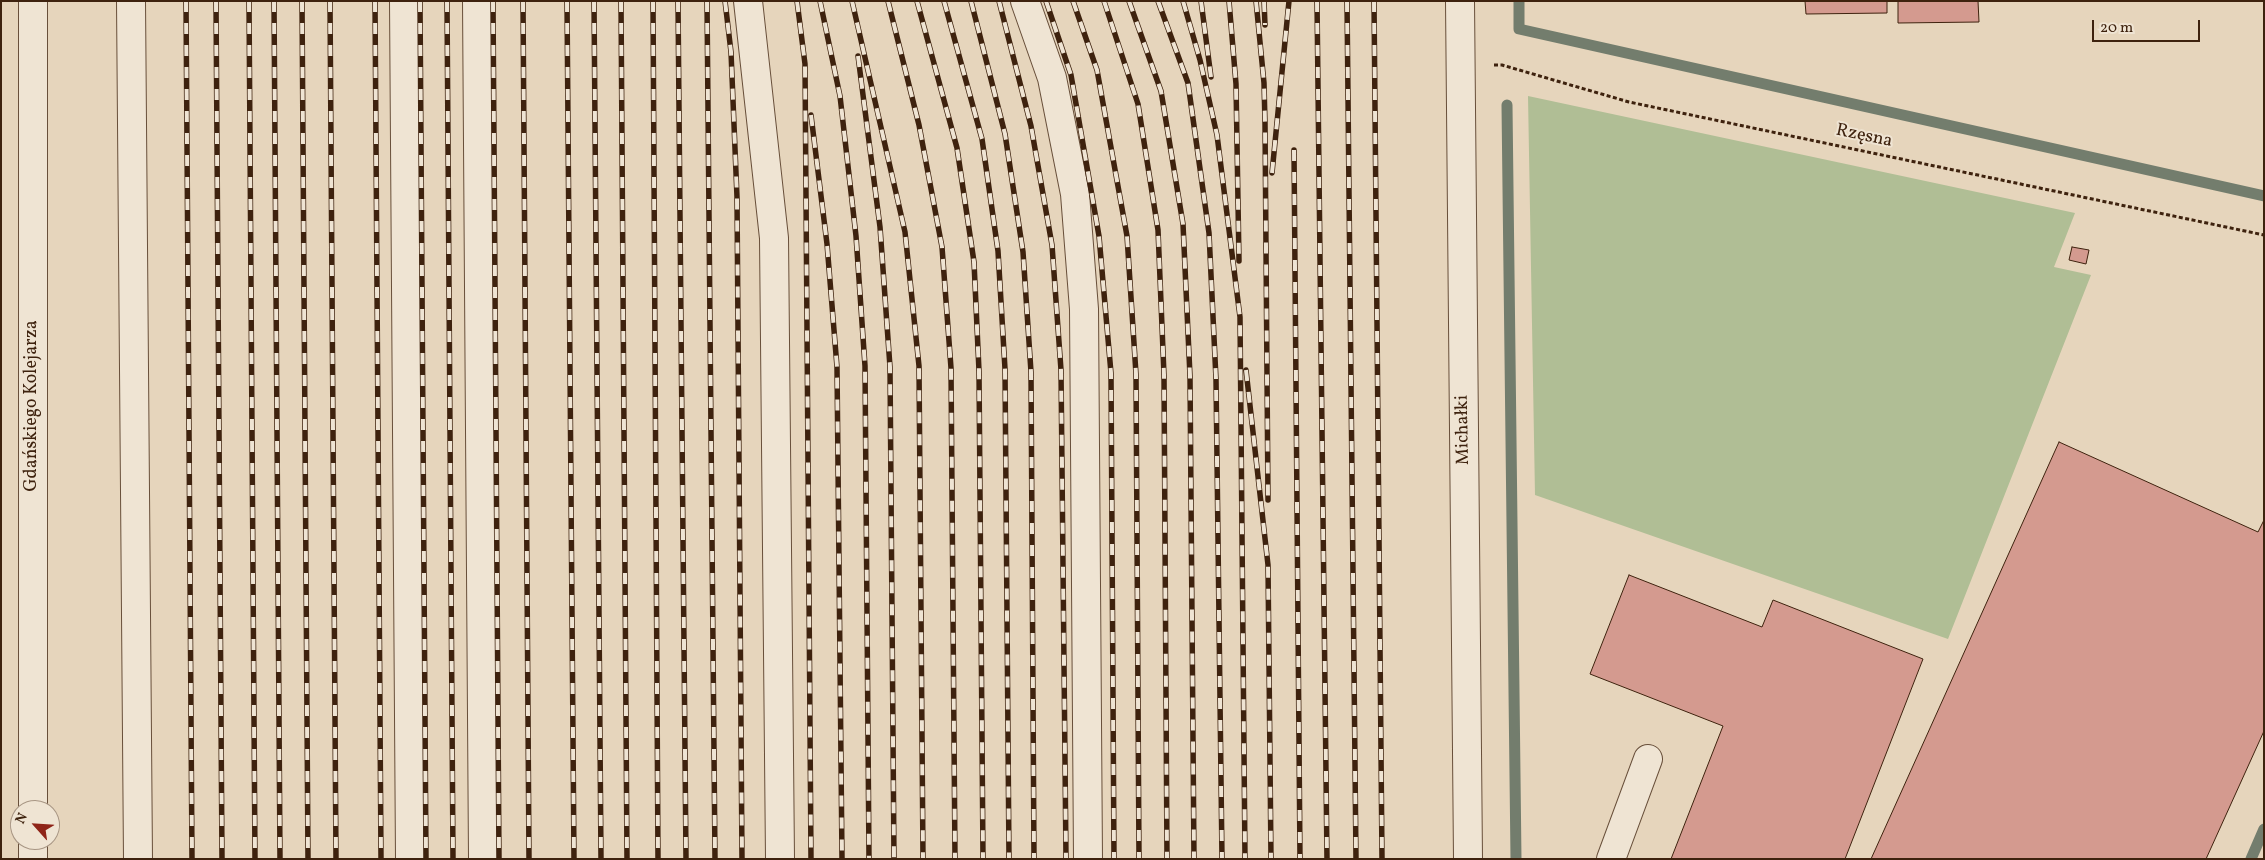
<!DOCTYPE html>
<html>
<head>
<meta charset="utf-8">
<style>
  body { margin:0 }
  #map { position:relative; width:2265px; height:860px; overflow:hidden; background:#e6d5bc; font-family:Vollkorn,serif }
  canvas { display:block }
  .frame { position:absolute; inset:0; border:2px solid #3e220e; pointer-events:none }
  .north { position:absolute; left:10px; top:800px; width:50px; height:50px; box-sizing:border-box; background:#efe4d3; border:1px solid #a89684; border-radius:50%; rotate:296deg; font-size:14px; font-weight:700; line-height:20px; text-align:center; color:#3e220e }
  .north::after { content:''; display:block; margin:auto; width:18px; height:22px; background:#8f2418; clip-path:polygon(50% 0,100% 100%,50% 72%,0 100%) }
  .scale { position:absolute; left:2092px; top:20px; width:108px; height:22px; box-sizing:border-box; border:2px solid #3e220e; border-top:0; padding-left:6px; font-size:15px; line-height:18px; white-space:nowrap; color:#3e220e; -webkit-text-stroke:4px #efe4d3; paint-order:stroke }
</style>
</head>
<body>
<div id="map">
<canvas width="2265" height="860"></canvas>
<div class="frame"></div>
<div class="north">N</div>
<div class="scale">20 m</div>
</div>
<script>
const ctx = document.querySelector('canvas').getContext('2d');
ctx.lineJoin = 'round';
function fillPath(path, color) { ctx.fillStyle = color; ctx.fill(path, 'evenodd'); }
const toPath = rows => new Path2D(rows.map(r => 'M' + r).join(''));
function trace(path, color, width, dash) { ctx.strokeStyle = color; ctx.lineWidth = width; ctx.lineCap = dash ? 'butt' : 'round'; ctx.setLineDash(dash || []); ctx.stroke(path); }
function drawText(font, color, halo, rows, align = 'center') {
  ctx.font = font + ' Vollkorn,serif'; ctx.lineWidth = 4; ctx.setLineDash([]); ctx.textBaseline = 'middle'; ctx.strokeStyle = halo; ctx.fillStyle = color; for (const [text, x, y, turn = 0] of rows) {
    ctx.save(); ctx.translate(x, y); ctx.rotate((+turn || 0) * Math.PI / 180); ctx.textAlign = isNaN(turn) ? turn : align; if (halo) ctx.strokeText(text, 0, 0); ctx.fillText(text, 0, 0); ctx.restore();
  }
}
const green = toPath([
  [1528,96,2075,213,2054,267,2091,275,1948,639,1535,495]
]);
const stream = toPath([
  [1519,1,1519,29,2264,196],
  [1507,105,1516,859],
  [2251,859,2264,829]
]);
const building = toPath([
  [1805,1,1887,1,1887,13,1806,14,1805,1],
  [1898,1,1978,1,1979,22,1898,23,1898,1],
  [2072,247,2089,250,2086,264,2069,260,2072,247],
  [2059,442,2258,532,2264,520,2264,731,2206,859,1871,859,2059,442],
  [1629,575,1762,627,1773,600,1923,659,1845,859,1671,859,1723,726,1590,674,1629,575]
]);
const path = toPath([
  [1494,65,1502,65,1629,102,2264,235]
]);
const minor = toPath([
  [131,1,138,859],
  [404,1,410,859],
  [477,1,483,859],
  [748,1,774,238,780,859],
  [1025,1,1052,78,1075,194,1084,309,1088,859],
  [1460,1,1468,859],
  [33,810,33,1],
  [33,859,33,840],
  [1611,859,1648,759]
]);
const rail = toPath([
  [186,1,192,859],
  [216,1,222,859],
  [249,1,255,859],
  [274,1,280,859],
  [302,1,308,859],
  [330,1,336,859],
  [375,1,381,859],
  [420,1,426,859],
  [447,1,453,859],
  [493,1,499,859],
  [523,1,529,859],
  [567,1,574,859],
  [594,1,601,859],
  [621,1,627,859],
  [653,1,658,859],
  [678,1,686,859],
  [707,1,715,859],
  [725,1,731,52,737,197,742,859],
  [797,1,805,64,811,859],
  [820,1,840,96,856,236,865,366,869,859],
  [852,1,905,232,919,366,923,859],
  [888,1,919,125,942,247,951,368,955,859],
  [917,1,957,148,974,262,979,371,983,859],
  [944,1,982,139,998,251,1005,369,1009,859],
  [971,1,1005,134,1023,252,1031,372,1034,859],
  [999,1,1031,126,1052,245,1061,370,1066,859],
  [1046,1,1071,75,1099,236,1111,373,1114,859],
  [1073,1,1097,70,1127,236,1136,374,1139,859],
  [1104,1,1138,104,1158,230,1164,375,1167,859],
  [1129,1,1161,91,1183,224,1190,376,1194,859],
  [1158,1,1188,83,1209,233,1216,379,1222,859],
  [1183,1,1200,60,1217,135,1240,317,1245,859],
  [1201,1,1211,77],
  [1229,1,1236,84,1239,261],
  [1256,1,1264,83,1265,123,1268,500],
  [1264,1,1265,25],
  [1317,1,1327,859],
  [1347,1,1356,859],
  [1374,1,1382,859],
  [858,56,880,227,890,367,894,859],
  [811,115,827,244,837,367,842,859],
  [1294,150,1300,859],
  [1272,173,1289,1],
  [1246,370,1268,565,1271,859]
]);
const streetNames = [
  ["Rzęsna",1864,137,12],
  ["Gdańskiego Kolejarza",33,406,-90],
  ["Michałki",1464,430,-91]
];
fillPath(green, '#b0be95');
trace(stream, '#737d6d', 11);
fillPath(building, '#d49a8f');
trace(building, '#3e220e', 1);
trace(minor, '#684f3a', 30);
trace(path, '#3e220e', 3, [4, 2.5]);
trace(minor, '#efe4d3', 28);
trace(rail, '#3e220e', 5.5);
trace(rail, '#efe4d3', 4, [11]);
drawText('18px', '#3e220e', '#efe4d3', streetNames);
</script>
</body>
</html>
